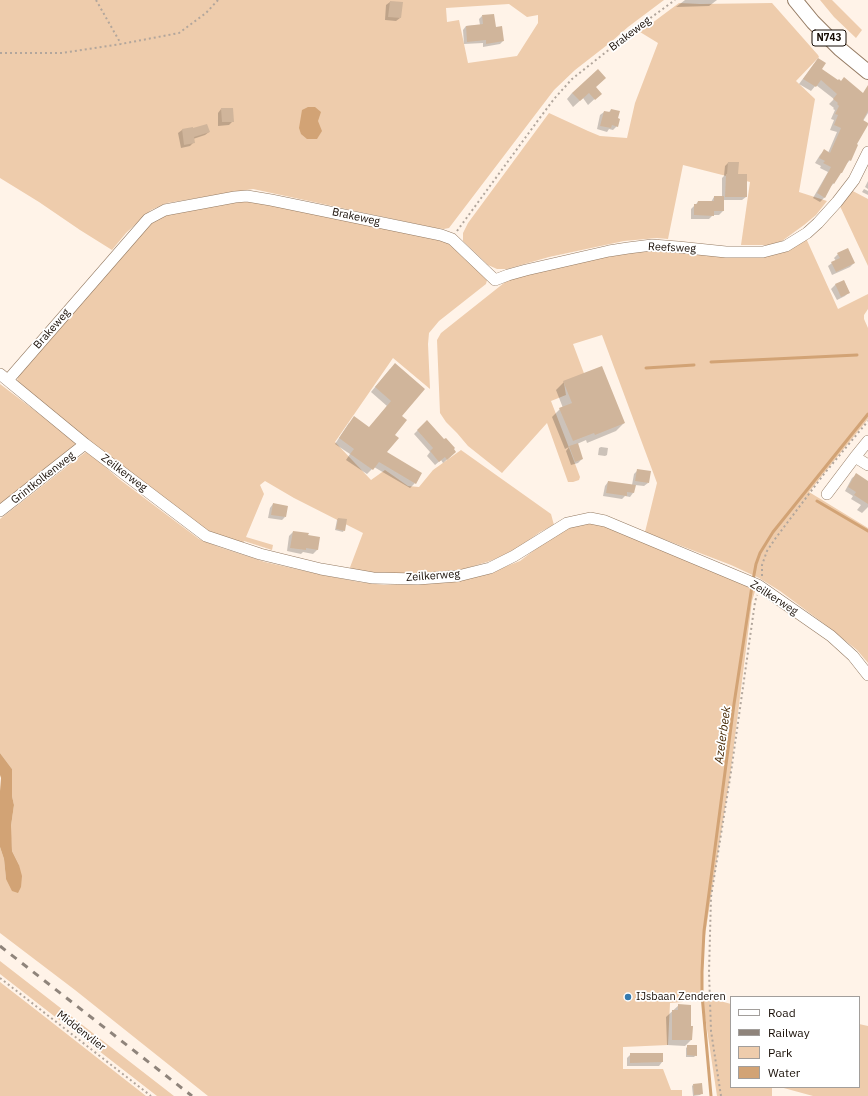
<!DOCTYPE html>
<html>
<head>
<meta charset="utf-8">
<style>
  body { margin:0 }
  #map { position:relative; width:868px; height:1096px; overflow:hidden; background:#fff3e8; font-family:"IBM Plex Sans",sans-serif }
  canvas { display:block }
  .legend { position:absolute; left:730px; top:996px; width:130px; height:92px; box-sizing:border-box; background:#fff; border:1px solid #a29e9b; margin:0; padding:5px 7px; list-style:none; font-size:12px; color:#170d05 }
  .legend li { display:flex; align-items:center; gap:8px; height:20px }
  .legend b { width:20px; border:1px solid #a29e9b }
</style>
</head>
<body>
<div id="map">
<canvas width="868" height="1096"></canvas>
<ul class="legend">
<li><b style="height:5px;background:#fff"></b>Road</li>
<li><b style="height:5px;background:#8f847b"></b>Railway</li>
<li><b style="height:11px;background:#eeccac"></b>Park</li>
<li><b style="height:11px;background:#d2a375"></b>Water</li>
</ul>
</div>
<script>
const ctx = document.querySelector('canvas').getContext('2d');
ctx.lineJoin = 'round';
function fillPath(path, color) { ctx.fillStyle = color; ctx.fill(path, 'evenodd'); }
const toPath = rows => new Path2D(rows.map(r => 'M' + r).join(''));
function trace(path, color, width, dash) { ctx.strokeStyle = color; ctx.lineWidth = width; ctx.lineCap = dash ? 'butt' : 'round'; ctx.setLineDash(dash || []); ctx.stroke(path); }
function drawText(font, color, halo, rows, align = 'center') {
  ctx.font = font + ' "IBM Plex Sans",sans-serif'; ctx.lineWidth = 3.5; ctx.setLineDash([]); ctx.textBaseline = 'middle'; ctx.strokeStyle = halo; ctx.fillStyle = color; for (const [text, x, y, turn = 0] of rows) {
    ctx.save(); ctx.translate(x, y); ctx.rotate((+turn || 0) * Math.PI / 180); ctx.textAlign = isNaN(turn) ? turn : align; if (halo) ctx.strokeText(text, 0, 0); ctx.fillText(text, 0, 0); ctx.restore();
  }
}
const green = toPath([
  [0,0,664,0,628,27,611,42,575,70,554,90,449,228,444,229,435,228,253,189,167,203,151,210,126,233,112,250,80,230,39,202,0,178],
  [509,4,527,17,538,15,538,23,517,56,468,63,459,20,447,22,446,8],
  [820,0,832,0,862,30,856,38,834,17],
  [679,3,700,4,772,3,818,55,819,57,796,81,815,99,799,192,827,201,816,215,804,225,782,241,770,245,741,245,750,182,683,165,668,239,657,238,624,241,549,257,507,269,497,269,488,265,463,241,463,233,468,223,549,113,588,131,600,136,627,138,635,103,658,43,640,32],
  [849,189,868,199,868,266,839,204],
  [250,200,438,238,455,246,487,277,487,280,486,284,439,321,429,333,428,344,430,389,393,358,335,442,371,480,385,470,408,486,419,487,433,470,461,450,551,514,554,525,540,532,514,551,490,561,461,570,395,576,349,570,363,533,294,498,265,481,260,485,264,494,246,537,273,545,272,550,244,541,243,545,213,534,174,508,17,383,18,376,155,219,166,214,222,203],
  [805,236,838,309,868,294,868,309,864,315,864,319,868,328,868,419,809,492,868,528,868,663,857,650,823,623,780,591,759,578,731,565,645,532,657,483,602,335,573,344,585,376,564,383,566,395,551,401,571,453,580,477,579,480,573,482,568,482,547,423,502,473,468,446,457,433,446,422,440,413,437,340,441,333,509,279,574,260,656,248,757,254],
  [0,384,79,444,0,506],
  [87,451,119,479,199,539,219,547,265,562,318,574,359,582,384,585,424,584,447,582,489,573,520,561,549,539,567,528,591,521,601,524,756,588,752,601,730,777,710,903,703,949,702,996,731,1004,731,1087,772,1087,772,1096,717,1096,702,996,684,996,683,1002,670,1003,668,1045,623,1047,623,1069,663,1069,671,1090,682,1090,682,1096,208,1096,75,990,0,933,0,847,4,859,6,879,19,865,12,851,11,839,11,826,14,805,12,796,12,769,0,753,0,519],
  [0,961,174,1096,157,1096,0,974],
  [0,982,40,1013,146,1096,0,1096],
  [859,1024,868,1026,868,1096,813,1096,780,1087,859,1087]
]);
const water = toPath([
  [308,107,315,107,321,112,318,121,322,131,317,139,307,139,301,134,299,128,302,110],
  [0,753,12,769,12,796,14,805,11,826,12,851,19,865,22,876,21,887,18,893,12,891,6,879,4,859,0,847,0,791,1,778,0,775]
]);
const shadow = toPath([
  [685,0,717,0,709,6,676,7],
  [390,2,400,18,396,21,385,20,386,5],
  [482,16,495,28,503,41,500,44,483,47,483,43,464,44,463,30,466,26,480,25,479,19],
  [814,64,838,81,863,94,868,96,868,113,863,121,859,136,850,160,845,165,834,183,830,187,825,197,820,202,813,198,828,172,820,168,821,166,815,163,820,155,824,151,828,153,837,132,830,130,834,120,831,119,835,110,833,109,834,108,829,104,834,99,816,85,811,91,799,84],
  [595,87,600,94,588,105,583,98,573,107,567,99,572,93],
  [221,109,233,121,229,125,218,126,218,113],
  [611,110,617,126,613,130,609,129,607,132,597,129,600,115,604,112,608,113],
  [192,128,209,132,205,135,193,139,194,142,190,146,181,148,178,133,182,130],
  [728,163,737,175,746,197,742,200,723,200,723,211,719,215,713,215,709,219,691,219,691,209,698,202,711,202,714,197,722,197,722,178,724,176,725,166],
  [868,181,868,189,865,187],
  [864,189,868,191,868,195,862,192],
  [838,254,854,263,850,267,832,275,828,266,832,263,836,261,834,258],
  [844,281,849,292,845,296,837,300,831,289,835,285],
  [390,369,401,416,386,452,415,483,410,488,374,467,367,474,346,460,350,454,335,444,349,423,369,428,387,406,371,392],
  [564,382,624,423,616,431,587,443,586,440,577,444,582,459,578,463,571,465,566,451,569,447,565,449,552,417,560,409,563,408,556,390],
  [418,430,451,456,443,463,441,460,435,465,427,456,430,452,414,434],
  [601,447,608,448,607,455,605,456,598,455,599,448],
  [638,470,648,483,644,486,635,485,633,493,630,497,625,496,622,499,603,496,605,486,608,482,632,485,634,474],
  [856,475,868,484,868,507,862,513,857,510,861,505,851,499,853,496,845,491,852,478],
  [273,504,285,517,282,520,268,518,270,508],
  [338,519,344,530,343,532,335,530,337,520],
  [293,532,307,536,319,538,317,550,313,554,303,552,301,554,287,551,289,536],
  [679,1005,691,1040,685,1046,667,1045,666,1017],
  [688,1046,696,1055,694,1057,686,1057,686,1048],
  [631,1054,662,1054,662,1062,659,1066,627,1066,627,1058],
  [693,1085,702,1093,700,1095,693,1096,692,1086]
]);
const stream = toPath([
  [711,362,857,355],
  [646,368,694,365],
  [817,501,868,531],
  [753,580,756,564,760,553,773,532,868,414],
  [711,1096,702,995,702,972,704,931,734,704,752,586]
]);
const building = toPath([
  [390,1,403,2,401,18,388,17],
  [494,14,496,27,502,26,504,41,486,44,486,40,467,42,466,26,483,24,482,15],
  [818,58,826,63,822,69,838,80,839,79,841,81,844,77,863,93,868,85,868,111,863,120,868,123,868,125,857,144,858,145,851,161,849,160,842,173,841,173,834,184,833,183,825,198,817,193,831,167,823,163,825,161,819,158,824,149,830,153,841,128,834,125,838,115,835,114,839,106,837,104,838,103,833,99,837,94,821,80,816,87,803,79],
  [598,69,606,78,596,87,602,94,595,100,589,93,580,101,572,93],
  [221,108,233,108,234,122,222,122],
  [611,109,620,111,618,118,620,119,618,127,612,125,611,128,600,126,604,111,610,112],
  [207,124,210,132,194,137,195,143,184,145,182,129,193,127,193,128],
  [728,162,739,162,738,174,747,174,747,197,725,197,726,174,727,174],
  [714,196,724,196,724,211,714,211,714,216,694,215,694,204,697,204,698,201,714,201],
  [848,248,855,263,836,272,831,262,840,258,837,253],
  [844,280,850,293,841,297,835,284],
  [395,363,425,389,402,416,407,420,395,435,399,438,387,452,422,473,416,484,379,462,373,470,350,454,354,449,339,438,354,416,369,427,391,401,375,387],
  [602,366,625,423,595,435,594,433,573,441,559,408,572,403,563,381],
  [427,420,444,439,446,438,455,448,454,449,456,452,447,460,445,457,439,462,430,451,433,448,417,430],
  [578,443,583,459,575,462,569,446],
  [637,469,651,471,649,483,635,481],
  [856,473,868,481,868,504,854,495,856,492,848,487],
  [608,481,636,485,634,493,627,492,627,496,606,493],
  [273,503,288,506,286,517,271,515],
  [338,518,347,519,345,531,336,529],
  [293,531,309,533,308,535,320,537,318,550,306,548,306,550,290,548],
  [678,1004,691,1005,691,1026,693,1026,692,1040,672,1040,672,1010,678,1010],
  [687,1045,697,1045,697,1056,687,1055],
  [630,1053,663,1053,663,1062,630,1063],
  [702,1083,703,1094,694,1095,693,1084]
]);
const path = toPath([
  [96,0,121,44],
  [0,53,62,53,121,44,179,33,206,13,218,0],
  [457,231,539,119,554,99,572,79,630,33,675,0],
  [762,576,762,565,767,551,775,539,824,474,868,421],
  [0,978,151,1096],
  [721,1096,711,1031,709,972,711,897,731,772,755,602,757,595]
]);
const minor = toPath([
  [0,374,85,444,206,536,260,554,321,569,373,578,418,579,458,576,490,568,514,556,567,523,590,518,605,521,758,585,831,636,853,656,868,675],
  [8,380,148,219,165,210,235,197,247,196,271,200,441,235,452,239,495,280,508,275,526,270,609,251,628,248,652,245,678,247,726,252,763,252,786,246,807,233,818,223,837,202,854,180,868,152],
  [868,441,855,457,868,465],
  [827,494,855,457],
  [0,511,85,444]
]);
const major = toPath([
  [795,0,813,22,840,49,868,72]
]);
const rail = toPath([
  [0,946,192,1096]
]);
const markers = [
  [628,997,4,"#357aaf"]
];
const shields = [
  [829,38,34]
];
const shieldNames = [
  ["N743",829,38]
];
const streetNames = [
  ["Brakeweg",630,34,-37],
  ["Brakeweg",356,217,12],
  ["Reefsweg",672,248,3],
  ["Brakeweg",52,329,-49],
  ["Zeilkerweg",124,473,37],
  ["Grintkolkenweg",43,478,-38],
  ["Zeilkerweg",433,576,-4],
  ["Zeilkerweg",774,598,33],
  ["Middenvlier",81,1031,38]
];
const poiNames = [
  ["IJsbaan Zenderen",636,997]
];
const waterNames = [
  ["Azelerbeek",723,735,-82]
];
fillPath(green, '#eeccac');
fillPath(water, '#d2a375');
fillPath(shadow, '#0003');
trace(stream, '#d2a375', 3);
fillPath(building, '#d0b59b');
trace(minor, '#947a62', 12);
trace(major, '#947a62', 16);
trace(path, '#b2a69c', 2, [2, 3]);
trace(minor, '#fff', 11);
trace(major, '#fff', 14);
trace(rail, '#8f847b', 3, [7, 7]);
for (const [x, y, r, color] of markers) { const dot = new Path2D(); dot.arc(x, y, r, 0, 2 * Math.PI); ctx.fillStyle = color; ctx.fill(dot); trace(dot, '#fff', 1.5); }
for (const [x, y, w] of shields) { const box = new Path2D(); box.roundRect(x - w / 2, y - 8, w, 16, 3); ctx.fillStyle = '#fff'; ctx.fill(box); trace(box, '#170d05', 1); }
drawText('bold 10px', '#170d05', null, shieldNames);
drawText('11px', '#170d05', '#fff', streetNames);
drawText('11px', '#170d05', '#fff', poiNames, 'left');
drawText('italic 12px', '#452600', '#fff', waterNames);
</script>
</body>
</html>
